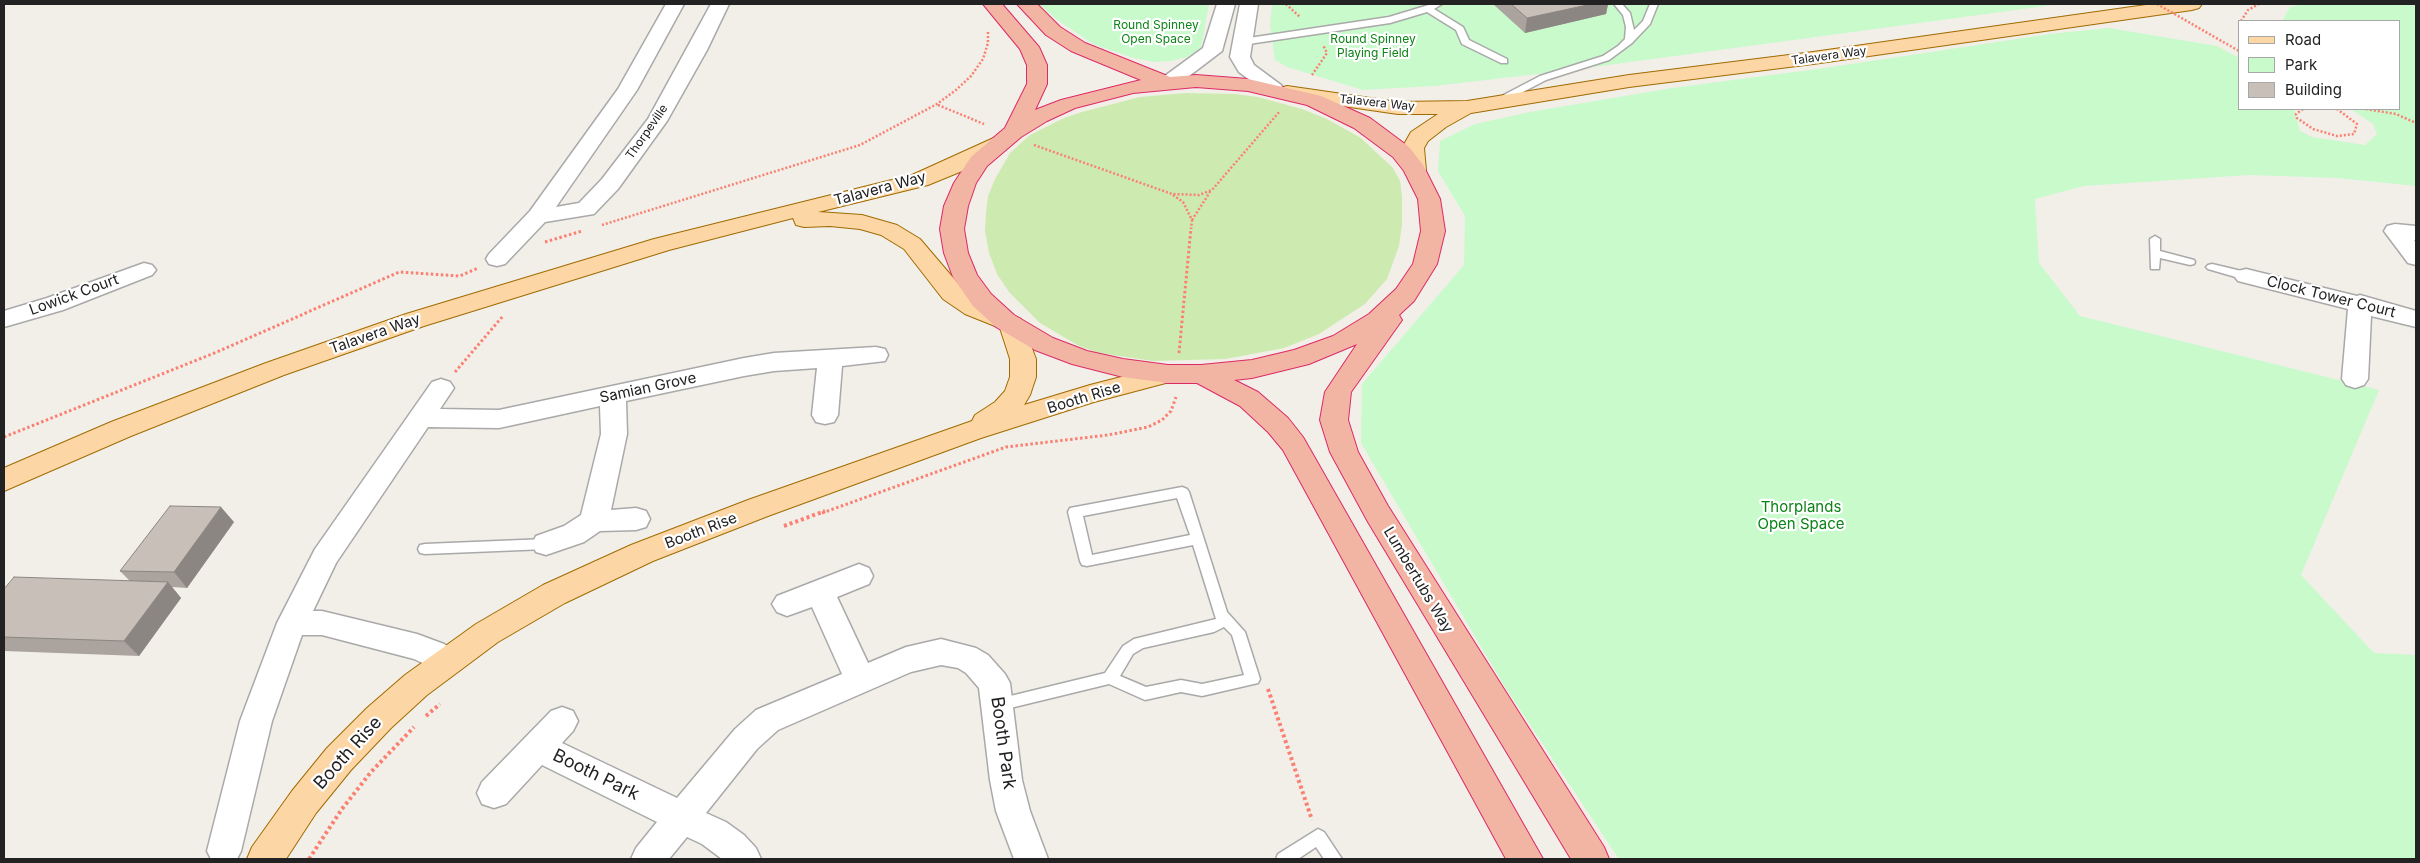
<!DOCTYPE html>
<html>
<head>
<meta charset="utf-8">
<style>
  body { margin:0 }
  #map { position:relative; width:2420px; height:863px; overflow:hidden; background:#f2efe9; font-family:Inter,sans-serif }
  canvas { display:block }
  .frame { position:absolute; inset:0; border:5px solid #222; pointer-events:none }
  .legend { position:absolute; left:2238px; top:20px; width:162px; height:90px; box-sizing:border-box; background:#fff; border:1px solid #a7a7a7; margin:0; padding:6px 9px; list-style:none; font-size:15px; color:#222 }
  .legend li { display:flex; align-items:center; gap:10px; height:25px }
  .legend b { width:25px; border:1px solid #a7a7a7 }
</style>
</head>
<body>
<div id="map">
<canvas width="2420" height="863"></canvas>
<div class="frame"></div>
<ul class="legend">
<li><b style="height:6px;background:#fcd6a4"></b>Road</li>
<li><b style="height:14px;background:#c8facc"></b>Park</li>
<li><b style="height:14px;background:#c7bfb8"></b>Building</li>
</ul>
</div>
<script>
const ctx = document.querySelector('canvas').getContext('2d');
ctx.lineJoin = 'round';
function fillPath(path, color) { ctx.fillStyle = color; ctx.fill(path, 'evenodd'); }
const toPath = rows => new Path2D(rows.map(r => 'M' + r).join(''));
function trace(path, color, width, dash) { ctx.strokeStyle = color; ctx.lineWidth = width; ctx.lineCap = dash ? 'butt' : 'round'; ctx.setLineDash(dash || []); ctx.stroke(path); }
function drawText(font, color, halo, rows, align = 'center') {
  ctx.font = font + ' Inter,sans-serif'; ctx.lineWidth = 4.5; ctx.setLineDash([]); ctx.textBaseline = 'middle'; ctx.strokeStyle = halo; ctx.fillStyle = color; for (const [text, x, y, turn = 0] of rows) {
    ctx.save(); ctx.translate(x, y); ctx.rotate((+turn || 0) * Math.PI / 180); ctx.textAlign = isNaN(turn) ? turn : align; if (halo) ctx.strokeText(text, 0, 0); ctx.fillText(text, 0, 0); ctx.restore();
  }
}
const grass = toPath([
  [1185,93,1235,94,1258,97,1302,109,1327,119,1361,138,1393,168,1400,181,1402,196,1402,225,1399,246,1387,279,1365,304,1319,334,1284,348,1226,359,1153,361,1099,353,1079,346,1040,323,1009,292,997,274,989,253,985,231,986,213,988,196,995,179,1010,153,1030,135,1064,118,1082,112,1140,97]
]);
const park = toPath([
  [1039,4,1209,4,1201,48,1187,57,1171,61,1154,62,1130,57,1093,44,1056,19],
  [1272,4,2060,4,1564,71,1434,86,1363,90,1287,67,1275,60,1270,25],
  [2306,4,2416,4,2416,186,2337,178,2249,175,2084,186,2035,199,2039,263,2080,316,2379,390,2301,575,2374,653,2416,655,2416,859,1619,859,1503,684,1361,443,1362,384,1464,265,1465,216,1438,171,1440,141,1475,124,1530,112,1672,88,1825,68,2050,34,2109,28,2217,46,2239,58,2239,109,2294,109,2300,131,2312,137,2365,145,2377,134,2373,124,2351,109,2399,109,2399,21,2282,21,2290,7]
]);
const pathFar2 = toPath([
  [1286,4,1300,17],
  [2241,21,2248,10,2259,4],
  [1312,75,1327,53,1323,45],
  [938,105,984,124],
  [2303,109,2296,114,2297,118,2313,129,2337,136,2354,134,2357,124,2337,109],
  [2366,109,2396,114,2416,123],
  [1034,145,1172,194,1199,195,1212,190,1280,111],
  [1173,195,1183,202,1192,220,1191,229],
  [1192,220,1210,192],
  [602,225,860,145,937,104,956,90,971,76,983,59,988,43,988,31]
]);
const pathFar1 = toPath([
  [545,242,582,231],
  [1179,353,1191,228],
  [455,372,503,316],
  [4,437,217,352,399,272,460,276,478,268],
  [822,513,1006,447,1108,435,1148,427,1162,420,1171,411,1176,397]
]);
const path = toPath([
  [784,526,825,511],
  [1268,689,1312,820],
  [426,716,440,704],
  [309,859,342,809,371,772,414,727]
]);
const service = toPath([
  [1432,4,1442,4,1434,9,1463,27,1469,40,1507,59,1507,63,1501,63,1462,44,1456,30,1427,12,1390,23,1242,45,1238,42,1242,39,1389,17,1432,4],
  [1614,4,1622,4,1630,13,1634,30,1643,21,1650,4,1658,4,1650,24,1632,43,1609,60,1546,80,1502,103,1496,103,1496,99,1540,76,1603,56,1618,46,1625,39,1626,27,1623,15,1614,4],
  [2155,236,2160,239,2160,251,2194,260,2195,262,2194,264,2190,265,2160,258,2159,269,2151,269,2150,239,2155,236],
  [2212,264,2250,273,2252,276,2246,280,2208,269,2206,267,2208,265,2212,264],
  [1182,487,1187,489,1189,492,1227,612,1245,632,1260,679,1258,683,1202,696,1181,692,1145,700,1109,684,998,711,993,710,991,705,993,700,998,699,1105,673,1123,646,1134,639,1216,619,1193,545,1087,566,1082,565,1080,561,1068,512,1070,508,1182,487],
  [1177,498,1190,535,1092,555,1083,516,1177,498],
  [1224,627,1232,635,1244,675,1202,684,1181,680,1146,687,1120,676,1133,654,1143,648,1214,632,1224,627],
  [546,539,551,540,553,544,551,548,546,549,425,554,420,553,418,549,420,545,425,544,546,539],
  [1318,829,1324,832,1342,859,1324,859,1316,847,1298,859,1276,859,1278,854,1318,829]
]);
const minor = toPath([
  [666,4,684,4,637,90,556,207,579,203,602,179,648,119,711,4,729,4,707,50,667,121,618,189,594,214,545,222,505,264,497,266,489,264,486,259,489,254,530,211,618,89,666,4],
  [1217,4,1235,4,1222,51,1176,86,1169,88,1162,86,1159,82,1162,78,1203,48,1217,4],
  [1240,4,1258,4,1250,57,1254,65,1281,85,1284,89,1281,93,1274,95,1267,93,1239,72,1230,57,1240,4],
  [2395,224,2416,226,2416,240,2414,240,2416,243,2416,265,2408,263,2384,231,2387,226,2395,224],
  [144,263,152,265,156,270,152,275,63,310,4,327,4,311,47,298,144,263],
  [2246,269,2357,296,2360,295,2416,311,2416,327,2371,316,2368,379,2364,385,2355,388,2346,385,2342,379,2348,309,2238,281,2234,276,2238,271,2246,269],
  [876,347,885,349,888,355,885,361,842,366,838,415,834,422,825,424,816,422,812,415,817,368,774,371,744,376,626,401,627,434,611,510,636,508,646,511,650,519,646,527,636,530,600,531,584,542,546,555,536,552,532,544,536,536,564,526,581,515,601,434,600,406,499,428,428,427,336,563,313,611,322,611,417,634,444,644,457,652,461,661,457,670,446,674,414,659,322,635,302,635,272,721,241,851,237,859,211,859,207,851,240,721,277,623,315,549,432,382,441,379,450,382,454,388,440,409,499,410,744,358,774,353,876,347],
  [859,564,869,568,873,576,869,584,837,597,868,663,906,647,941,639,976,648,988,655,1005,674,1010,683,1022,780,1030,811,1048,859,1014,859,996,811,990,780,979,688,966,673,958,668,941,665,911,672,778,730,757,749,706,813,726,822,744,835,756,848,761,859,722,859,702,844,687,837,669,859,631,859,636,848,657,822,542,765,506,804,494,808,482,804,477,793,482,782,551,711,562,707,573,711,578,721,573,731,562,743,677,798,735,729,756,710,842,674,812,607,787,616,777,612,772,604,777,596,859,564]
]);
const primary = toPath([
  [2153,4,2202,4,2199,8,2192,10,1813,64,1629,87,1471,113,1446,127,1428,141,1424,148,1426,170,1423,175,1415,177,1407,175,1404,170,1402,148,1411,132,1438,114,1398,114,1287,98,1280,96,1277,92,1280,88,1287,86,1398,102,1467,101,1629,75,1813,52,2153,4],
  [998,136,1006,138,1009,143,1006,148,967,169,928,185,818,212,862,215,897,225,920,239,961,287,983,302,1021,319,1036,359,1036,377,1030,395,1024,405,1090,385,1168,365,1177,368,1181,374,1177,380,1094,402,981,438,768,516,653,561,565,603,498,642,427,695,391,728,351,770,316,813,286,859,247,859,252,847,292,791,327,748,367,708,405,675,476,624,543,585,631,545,748,500,972,421,975,415,995,402,1005,391,1010,377,1010,359,1000,328,965,314,943,299,904,249,881,235,860,229,830,226,804,227,796,225,793,218,669,250,424,326,284,375,131,436,4,491,4,468,111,422,266,363,406,314,654,239,912,175,998,136]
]);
const trunk = toPath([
  [983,4,1002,4,1039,47,1047,65,1047,84,1035,110,1061,100,1141,80,1071,51,1046,35,1017,4,1037,4,1060,27,1085,43,1170,77,1196,75,1248,79,1321,96,1370,118,1409,147,1423,165,1440,199,1445,231,1437,264,1414,301,1399,315,1402,320,1351,392,1348,420,1358,452,1388,506,1604,847,1609,859,1571,859,1368,522,1330,452,1320,420,1325,392,1357,344,1309,364,1252,378,1234,380,1258,392,1288,418,1303,437,1543,859,1506,859,1283,450,1268,432,1240,406,1197,383,1168,383,1123,377,1072,364,1035,350,996,327,973,306,953,277,944,253,940,229,944,206,954,183,971,157,1005,128,1027,84,1027,65,1020,49,983,4],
  [1196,87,1248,91,1307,105,1354,128,1393,157,1404,171,1418,199,1421,231,1413,264,1396,289,1369,314,1333,336,1294,350,1252,360,1201,365,1168,365,1123,359,1087,351,1053,338,1014,315,991,294,977,275,968,253,964,229,968,206,976,183,987,166,1021,137,1047,121,1075,108,1133,93,1196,87]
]);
const pathBridge = toPath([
  [2157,4,2239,51]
]);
const wall = toPath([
  [1493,4,1608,4,1606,14,1525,33],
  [234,522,187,588,172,587,181,598,139,656,4,651,4,589,130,581,120,571]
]);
const shadedWall = toPath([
  [1592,4,1608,4,1606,14,1525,33,1527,18],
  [221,507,234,522,187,588,174,572],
  [168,582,181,598,139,656,124,641]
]);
const building = toPath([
  [1511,4,1592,4,1527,18,1511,4],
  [170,506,221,507,174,572,120,571,170,506],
  [14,577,168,582,124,641,4,637,4,589,14,577]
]);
const farParknames = [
  ["Round Spinney",1156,25],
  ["Open Space",1156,39],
  ["Round Spinney",1373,39],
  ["Playing Field",1373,53]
];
const farStreetnames = [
  ["Talavera Way",1829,56,-8],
  ["Talavera Way",1377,103,6],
  ["Thorpeville",647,132,-55]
];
const streetNames = [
  ["Talavera Way",880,189,-15],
  ["Lowick Court",74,295,-20],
  ["Clock Tower Court",2331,297,14],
  ["Talavera Way",375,334,-19],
  ["Samian Grove",648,388,-12],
  ["Booth Rise",1084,398,-17],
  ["Booth Rise",701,531,-21],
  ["Lumbertubs Way",1418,580,59]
];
const parkNames = [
  ["Thorplands",1801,507],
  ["Open Space",1801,524]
];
const nearStreetnames = [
  ["Booth Park",1003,743,82],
  ["Booth Rise",348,753,-48],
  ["Booth Park",596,775,26]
];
fillPath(grass, '#cdebb0');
fillPath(park, '#c8facc');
trace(service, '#a9a9a9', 3);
trace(minor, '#a9a9a9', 3);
trace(primary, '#a06b00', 2);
trace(trunk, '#dc2a67', 2);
trace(pathFar2, '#fa8072', 2.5, [2, 2]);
trace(pathFar1, '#fa8072', 3, [2.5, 2.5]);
trace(path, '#fa8072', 4, [3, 3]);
fillPath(service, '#fff');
fillPath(minor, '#fff');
fillPath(primary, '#fcd6a4');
fillPath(trunk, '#f2b4a3');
trace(pathBridge, '#fa8072', 2.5, [2, 2]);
fillPath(wall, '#aba49e');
fillPath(shadedWall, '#8b8681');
fillPath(building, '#c7bfb8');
trace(building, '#8b8681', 1);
drawText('12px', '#0c8416', '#fff', farParknames);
drawText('12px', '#222', '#fff', farStreetnames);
drawText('15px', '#222', '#fff', streetNames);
drawText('15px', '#0c8416', '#fff', parkNames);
drawText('18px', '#222', '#fff', nearStreetnames);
</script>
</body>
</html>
